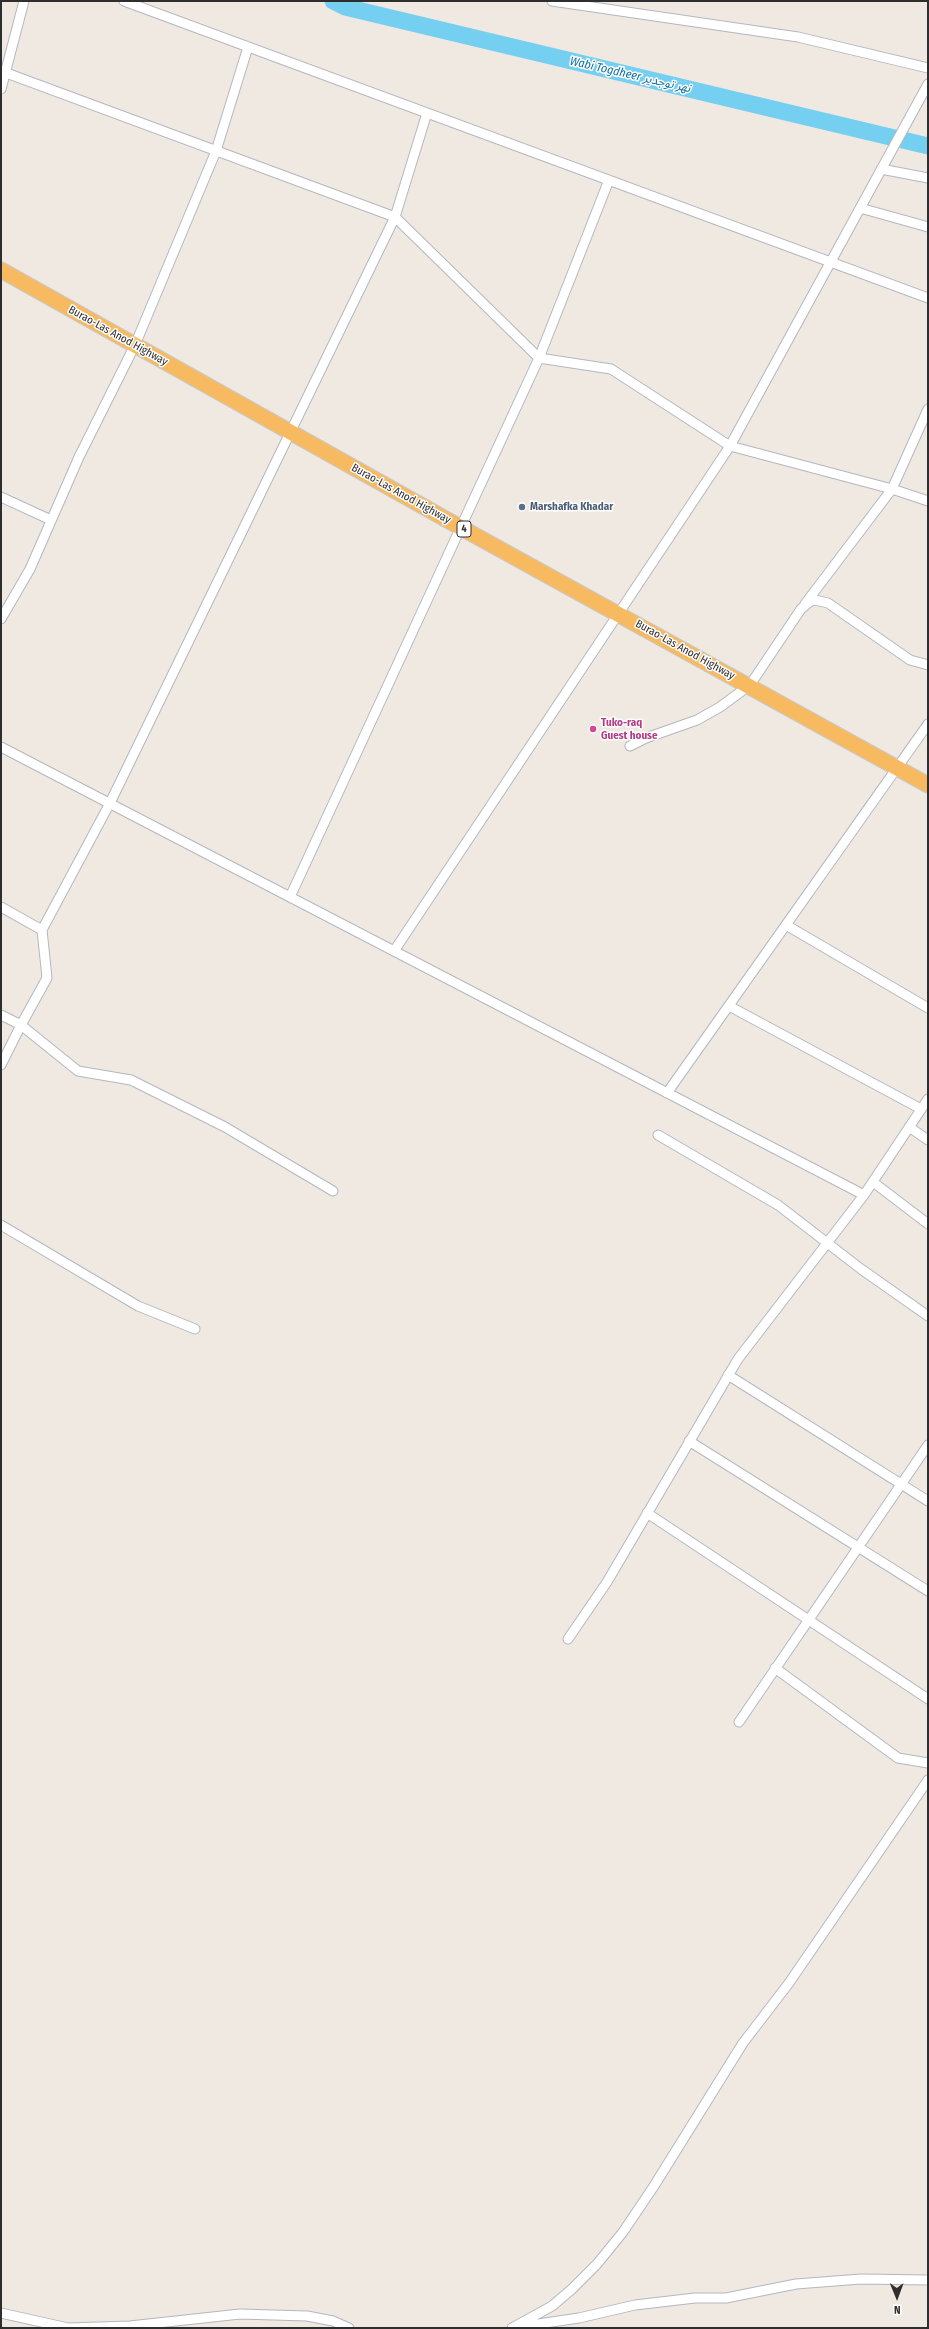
<!DOCTYPE html>
<html>
<head>
<meta charset="utf-8">
<style>
  body { margin:0 }
  #map { position:relative; width:929px; height:2329px; overflow:hidden; background:#efe9e1; font-family:"Fira Sans Condensed",sans-serif }
  canvas { display:block }
  .frame { position:absolute; inset:0; border:2px solid #2e2e2e; pointer-events:none }
  .north { position:absolute; left:877px; top:2277px; width:40px; height:40px; -webkit-text-stroke:3px #fff; paint-order:stroke; rotate:179deg; font-size:11px; font-weight:700; line-height:16px; text-align:center; color:#2e2e2e }
  .north::after { content:''; display:block; margin:auto; width:14px; height:18px; background:#2e2e2e; clip-path:polygon(50% 0,100% 100%,50% 72%,0 100%) }
</style>
</head>
<body>
<div id="map">
<canvas width="929" height="2329"></canvas>
<div class="frame"></div>
<div class="north">N</div>
</div>
<script>
const ctx = document.querySelector('canvas').getContext('2d');
ctx.lineJoin = 'round';
const toPath = rows => new Path2D(rows.map(r => 'M' + r).join(''));
function trace(path, color, width, dash) { ctx.strokeStyle = color; ctx.lineWidth = width; ctx.lineCap = dash ? 'butt' : 'round'; ctx.setLineDash(dash || []); ctx.stroke(path); }
function drawText(font, color, halo, rows, align = 'center') {
  ctx.font = font + ' "Fira Sans Condensed","Noto Sans Arabic",sans-serif'; ctx.lineWidth = 3; ctx.setLineDash([]); ctx.textBaseline = 'middle'; ctx.strokeStyle = halo; ctx.fillStyle = color; for (const [text, x, y, turn = 0] of rows) {
    ctx.save(); ctx.translate(x, y); ctx.rotate((+turn || 0) * Math.PI / 180); ctx.textAlign = isNaN(turn) ? turn : align; if (halo) ctx.strokeText(text, 0, 0); ctx.fillText(text, 0, 0); ctx.restore();
  }
}
const river = toPath([
  [333,1,345,7,928,146]
]);
const minor = toPath([
  [124,1,928,298],
  [552,1,798,37,928,68],
  [1,71,395,217,539,358,611,369,730,446,892,489,928,501],
  [1,89,24,1],
  [881,169,928,178],
  [860,208,928,227],
  [1,497,51,520],
  [805,604,892,489,928,409],
  [1,619,30,569,79,457,135,345,216,151,248,47],
  [630,746,646,738,697,720,720,707,750,685,801,609,809,602,815,600,828,603,910,660,928,665],
  [1,747,864,1195],
  [290,897,539,358,609,180],
  [1,907,42,930],
  [786,925,928,1008],
  [394,951,730,446,928,84],
  [729,1006,921,1109],
  [1,1015,21,1025,47,978,42,930,110,803,395,217,427,113],
  [1,1065,21,1025,78,1071,131,1080,225,1127,333,1191],
  [667,1093,928,724],
  [909,1127,928,1140],
  [658,1135,778,1205,861,1269,928,1316],
  [873,1182,928,1224],
  [1,1225,138,1306,195,1329],
  [728,1375,928,1501],
  [689,1441,928,1591],
  [647,1513,928,1699],
  [568,1639,607,1582,738,1359,864,1195,928,1099],
  [775,1668,898,1758,928,1763],
  [739,1722,928,1445],
  [1,2313,68,2328,130,2326,240,2314,307,2316,333,2321,349,2328],
  [518,2327,579,2318,635,2305,695,2298,726,2298,796,2284,861,2279,928,2280],
  [512,2328,552,2306,572,2289,597,2264,623,2232,654,2186,743,2043,789,1983,928,1780]
]);
const trunk = toPath([
  [1,270,467,531,928,785]
]);
const markers = [
  [522,507,4,"#5c6f8a"],
  [593,729,4,"#d1479c"]
];
const shields = [
  [464,529,14]
];
const shieldNames = [
  ["4",464,529]
];
const streetNames = [
  ["Burao-Las Anod Highway",118,336,29],
  ["Burao-Las Anod Highway",401,494,29],
  ["Burao-Las Anod Highway",685,650,29]
];
const serviceNames = [
  ["Marshafka Khadar",530,507]
];
const hotelNames = [
  ["Tuko-raq",601,723],
  ["Guest house",601,736]
];
const waterNames = [
  ["Wabi Togdheer نهر توجدير",630,75,13]
];
trace(river, '#75cff0', 17);
trace(minor, '#b4b7c1', 11);
trace(trunk, '#c9c9c9', 17);
trace(minor, '#fff', 9);
trace(trunk, '#f8ba60', 15);
for (const [x, y, r, color] of markers) { const dot = new Path2D(); dot.arc(x, y, r, 0, 2 * Math.PI); ctx.fillStyle = color; ctx.fill(dot); trace(dot, '#fff', 1.5); }
for (const [x, y, w] of shields) { const box = new Path2D(); box.roundRect(x - w / 2, y - 8, w, 16, 3); ctx.fillStyle = '#fff'; ctx.fill(box); trace(box, '#2e2e2e', 1); }
drawText('bold 10px', '#2e2e2e', null, shieldNames);
drawText('11px', '#2e2e2e', '#fff', streetNames);
drawText('bold 11px', '#4e5e75', '#fff', serviceNames, 'left');
drawText('bold 11px', '#b23c85', '#fff', hotelNames, 'left');
drawText('italic 12px', '#0d6fa3', '#fff', waterNames);
</script>
</body>
</html>
